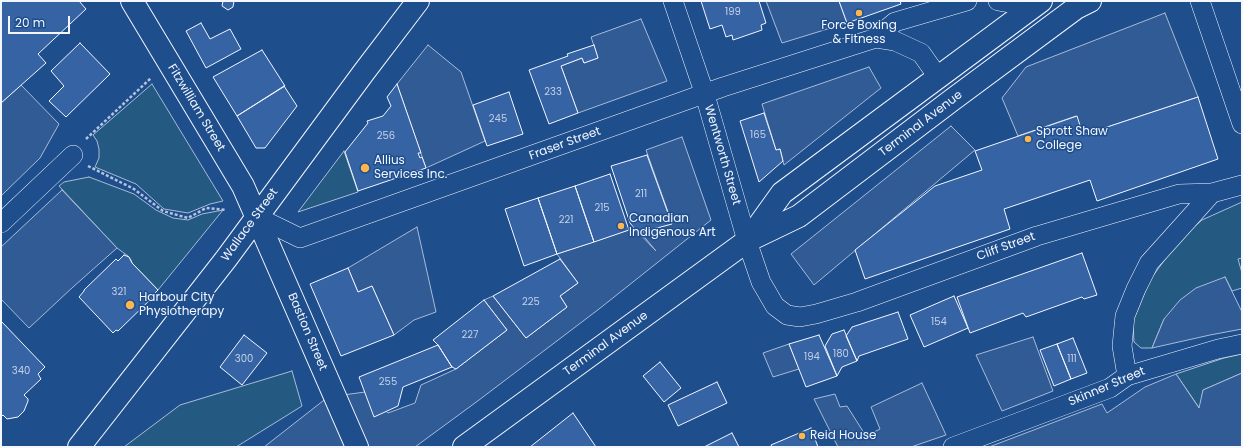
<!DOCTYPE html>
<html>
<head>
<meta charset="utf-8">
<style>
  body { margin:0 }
  #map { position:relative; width:1243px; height:448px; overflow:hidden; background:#1f4e8c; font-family:Poppins,sans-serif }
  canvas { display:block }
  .frame { position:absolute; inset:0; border:2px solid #f2f6ff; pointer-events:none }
  .scale { position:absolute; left:8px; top:16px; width:62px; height:18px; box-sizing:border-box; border:2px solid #f2f6ff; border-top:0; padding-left:5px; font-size:12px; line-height:14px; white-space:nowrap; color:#f2f6ff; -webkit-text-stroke:3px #1f4e8c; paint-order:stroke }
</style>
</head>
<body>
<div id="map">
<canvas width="1243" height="448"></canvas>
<div class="frame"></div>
<div class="scale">20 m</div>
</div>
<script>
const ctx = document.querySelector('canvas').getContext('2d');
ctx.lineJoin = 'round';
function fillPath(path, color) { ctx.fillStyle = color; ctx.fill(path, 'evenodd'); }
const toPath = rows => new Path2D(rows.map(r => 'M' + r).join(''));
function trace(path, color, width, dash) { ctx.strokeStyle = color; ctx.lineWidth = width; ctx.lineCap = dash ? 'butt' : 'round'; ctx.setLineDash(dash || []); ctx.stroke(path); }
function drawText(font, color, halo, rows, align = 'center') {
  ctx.font = font + ' Poppins,sans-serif'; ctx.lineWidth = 3; ctx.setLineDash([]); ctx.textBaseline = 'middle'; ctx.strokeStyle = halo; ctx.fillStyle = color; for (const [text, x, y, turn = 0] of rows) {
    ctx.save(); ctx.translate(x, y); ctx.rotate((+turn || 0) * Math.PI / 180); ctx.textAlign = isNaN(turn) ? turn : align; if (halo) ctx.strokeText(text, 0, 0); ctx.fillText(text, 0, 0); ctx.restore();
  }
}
const green = toPath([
  [152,84,223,201,210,204,188,213,164,209,136,184,95,167,99,158,99,149,97,141,93,135,152,84],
  [344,151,358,192,298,212,344,151],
  [89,177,134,194,156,210,173,218,188,220,202,214,223,210,158,290,132,263,131,260,128,256,117,248,59,186,64,182,89,177],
  [1242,202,1242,258,1238,259,1242,273,1242,288,1232,291,1225,277,1164,319,1152,348,1141,348,1134,342,1133,321,1150,280,1179,240,1202,220,1242,202],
  [1242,354,1242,373,1203,390,1200,409,1176,374,1224,358,1242,354],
  [292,371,302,406,236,447,124,447,180,405,292,371]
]);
const parking = toPath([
  [766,1,839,1,847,23,782,43,766,1],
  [1165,13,1198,97,1083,135,1076,116,1018,136,1002,98,1026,67,1165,13],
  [641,19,667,81,578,113,561,66,582,58,584,63,598,58,591,37,641,19],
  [428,45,461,72,485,141,426,168,397,84,428,45],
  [869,67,881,88,784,165,780,149,776,150,762,104,869,67],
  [21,85,59,124,40,158,1,196,1,103,21,85],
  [951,126,975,150,814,285,791,254,951,126],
  [682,137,711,220,599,309,479,400,415,447,264,447,328,397,365,392,388,413,415,403,421,385,456,369,507,330,484,300,493,296,526,338,567,307,560,296,578,283,557,254,634,228,656,251,641,233,672,223,646,150,682,137],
  [62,190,117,248,73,287,29,328,1,299,1,247,62,190],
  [417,227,436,312,414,320,394,335,372,286,358,292,348,268,417,227],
  [1225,277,1242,312,1242,329,1210,335,1152,348,1164,319,1180,300,1196,288,1225,277],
  [1033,337,1053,391,1002,411,976,355,1033,337],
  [789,344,799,369,773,377,763,353,789,344],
  [1242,373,1242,447,989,447,1102,404,1107,413,1145,387,1176,374,1199,408,1203,390,1242,373],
  [922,383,946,435,911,447,838,447,814,399,835,394,840,407,847,406,866,436,880,429,871,407,922,383]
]);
const building = toPath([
  [1,1,79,1,86,9,38,54,46,63,1,103,1,1],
  [223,1,234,1,233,7,228,10,222,6,223,1],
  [701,1,759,1,766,23,761,25,762,30,733,40,732,35,726,37,722,25,710,29,701,1],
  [839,1,900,1,901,4,847,23,839,1],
  [201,23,210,39,230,29,241,49,206,68,186,31,201,23],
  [80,43,110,74,66,117,49,101,64,86,51,71,80,43],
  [594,45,598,58,584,63,582,58,561,66,578,113,549,124,529,70,568,56,567,54,594,45],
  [262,50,285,86,237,116,213,77,262,50],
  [397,84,421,153,418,153,420,158,422,157,426,168,358,191,345,152,368,123,367,121,383,116,391,106,387,97,397,84],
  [284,86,297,106,265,148,256,148,237,116,284,86],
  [509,92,523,134,487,146,473,105,509,92],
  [1198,97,1218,159,1097,201,1090,180,1004,209,1010,229,865,279,855,250,935,186,982,170,975,151,1077,116,1083,135,1198,97],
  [764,113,776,150,780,149,783,161,759,182,740,121,764,113],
  [647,155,672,224,638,233,630,223,611,166,647,155],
  [610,174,629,230,594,242,575,186,610,174],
  [575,186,594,242,557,254,538,198,575,186],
  [538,198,557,254,524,266,505,209,538,198],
  [1082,253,1097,295,1084,299,1082,297,1026,317,1023,313,970,333,957,297,1082,253],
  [124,255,129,257,132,263,158,290,154,294,155,295,118,331,116,330,113,333,79,297,84,291,84,290,116,259,118,261,124,255],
  [560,259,578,283,560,296,567,307,526,338,493,296,560,259],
  [348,268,358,292,372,286,394,335,341,356,310,284,348,268],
  [954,296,968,328,924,347,910,315,954,296],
  [484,300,507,330,456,369,452,367,438,345,433,340,484,300],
  [898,312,908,339,859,356,857,361,846,336,852,327,898,312],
  [1,321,45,367,38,374,41,379,24,395,28,399,28,401,24,411,18,417,7,419,3,415,1,417,1,321],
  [844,330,857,361,842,367,837,376,825,346,832,334,844,330],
  [244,335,267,353,242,385,220,367,244,335],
  [819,335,837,376,806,387,789,344,819,335],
  [1073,338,1087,373,1071,379,1057,344,1073,338],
  [1057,344,1071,379,1054,386,1040,350,1057,344],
  [438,345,452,367,403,387,398,406,374,417,359,377,438,345],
  [660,362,681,388,664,402,643,376,660,362],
  [717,382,727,403,678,426,668,405,717,382],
  [573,413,596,447,530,447,573,413],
  [811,428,818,447,772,447,771,445,811,428],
  [732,433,739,447,704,447,732,433]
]);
const path = toPath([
  [86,139,151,78],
  [88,166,134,189,163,211,188,218,206,208,226,210]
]);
const street = toPath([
  [673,1,705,95,747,241,761,282,775,306,787,315,800,317,816,314,857,302,1037,236,1179,194,1212,193,1242,185],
  [998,1,1032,7],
  [1200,1,1242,124],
  [876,38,895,41,921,53,938,77],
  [257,217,300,238,723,87,876,38,895,22,967,1],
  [1,223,73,155],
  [1127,376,1122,346,1125,316,1136,289,1149,263,1212,193],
  [953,447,1110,388,1127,376,1218,349,1242,344]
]);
const secondary = toPath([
  [132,1,243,186,357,447],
  [79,447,226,259,364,72,418,1]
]);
const highway = toPath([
  [749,239,782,193,1041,1],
  [464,447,747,241,799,216,952,100,1076,8,1090,1]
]);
const markers = [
  [859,13,4,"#ffb74d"],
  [1028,139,4,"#ffb74d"],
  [365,168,5,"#ffb74d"],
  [621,226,4,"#ffb74d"],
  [130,305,5,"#ffb74d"],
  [802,436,4,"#ffb74d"]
];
const numberNames = [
  ["199",733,12],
  ["233",553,92],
  ["245",498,119],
  ["165",758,135],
  ["256",386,136],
  ["211",641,194],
  ["215",602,208],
  ["221",566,220],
  ["321",119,292],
  ["225",531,302],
  ["154",939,322],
  ["227",470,335],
  ["180",841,354],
  ["194",812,357],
  ["300",244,359],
  ["111",1072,359],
  ["340",21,371],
  ["255",388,382]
];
const poiNames = [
  ["Force Boxing",859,26,"center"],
  ["& Fitness",859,40,"center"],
  ["Sprott Shaw",1036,132],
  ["College",1036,146],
  ["Allius",374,161],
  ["Services Inc.",374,175],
  ["Canadian",629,219],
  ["Indigenous Art",629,233],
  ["Harbour City",139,298],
  ["Physiotherapy",139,312],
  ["Reid House",810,436]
];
const streetNames = [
  ["Fitzwilliam Street",196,108,59],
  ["Terminal Avenue",921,124,-37],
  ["Fraser Street",565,144,-20],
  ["Wentworth Street",722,155,74],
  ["Wallace Street",250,225,-54],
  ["Cliff Street",1006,247,-20],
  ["Bastion Street",307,332,67],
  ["Terminal Avenue",606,344,-36],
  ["Skinner Street",1107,387,-23]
];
fillPath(green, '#245a82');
trace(green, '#a8bbd7', 1);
fillPath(parking, '#305b95');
trace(parking, '#a8bbd7', 1);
fillPath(building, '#3563a3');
trace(building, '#f2f6ff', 1);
trace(street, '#f2f6ff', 20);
trace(secondary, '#f2f6ff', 24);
trace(highway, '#f2f6ff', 24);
trace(path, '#b3c4dc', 2.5, [3, 2]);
trace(street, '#1f4e8c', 19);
trace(secondary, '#1f4e8c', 22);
trace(highway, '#1f4e8c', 22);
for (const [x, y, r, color] of markers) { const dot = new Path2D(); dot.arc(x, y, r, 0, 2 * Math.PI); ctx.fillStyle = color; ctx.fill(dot); trace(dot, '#1f4e8c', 1.5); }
drawText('10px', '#c3d1e8', null, numberNames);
drawText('12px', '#f2f6ff', '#1f4e8c', poiNames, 'left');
drawText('12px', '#f2f6ff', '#1f4e8c', streetNames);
</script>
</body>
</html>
